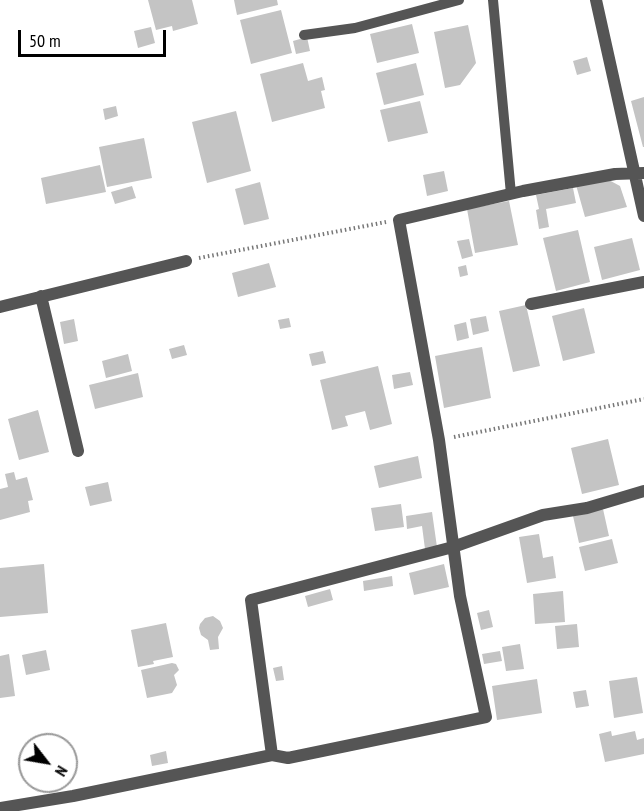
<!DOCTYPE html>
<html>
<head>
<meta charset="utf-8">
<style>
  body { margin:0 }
  #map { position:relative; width:644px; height:811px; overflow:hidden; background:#fff; font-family:"PT Sans Narrow",sans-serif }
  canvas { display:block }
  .north { position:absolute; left:18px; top:733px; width:60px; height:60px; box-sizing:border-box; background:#fff; border:2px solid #999; border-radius:50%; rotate:121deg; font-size:16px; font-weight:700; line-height:24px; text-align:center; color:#000 }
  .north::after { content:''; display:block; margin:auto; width:21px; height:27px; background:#000; clip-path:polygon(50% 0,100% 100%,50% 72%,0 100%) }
  .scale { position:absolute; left:18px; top:30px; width:148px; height:27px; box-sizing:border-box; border:3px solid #000; border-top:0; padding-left:8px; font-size:18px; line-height:21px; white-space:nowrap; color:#000; -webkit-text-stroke:4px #fff; paint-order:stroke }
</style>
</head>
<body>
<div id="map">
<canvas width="644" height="811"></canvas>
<div class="north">N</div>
<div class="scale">50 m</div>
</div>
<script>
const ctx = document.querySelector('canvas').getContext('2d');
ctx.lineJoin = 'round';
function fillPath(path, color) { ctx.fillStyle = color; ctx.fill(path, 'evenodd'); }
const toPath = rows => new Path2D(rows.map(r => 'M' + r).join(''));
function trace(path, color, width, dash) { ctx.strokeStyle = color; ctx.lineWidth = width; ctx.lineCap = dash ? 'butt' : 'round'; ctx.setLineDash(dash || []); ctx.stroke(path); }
const building = toPath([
  [148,0,192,0,198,24,173,31,172,26,156,30],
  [234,0,277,0,278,5,237,15],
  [281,10,292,53,251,64,240,20],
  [412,24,419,53,377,63,370,34],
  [468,25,476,63,460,85,445,88,434,32],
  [151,27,155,43,138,48,134,31],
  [307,37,310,51,296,54,293,41],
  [587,57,591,71,577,75,573,61],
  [303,63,308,81,322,77,325,90,321,91,325,108,272,122,260,74],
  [416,63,424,95,384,105,376,73],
  [644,97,644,147,643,147,631,101],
  [420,101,428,133,388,142,380,110],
  [116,106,118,116,105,120,103,109],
  [236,111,251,171,207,183,192,122],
  [144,138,152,178,107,187,99,147],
  [100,165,106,192,46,204,41,178],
  [444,171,448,191,427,196,423,175],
  [607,179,620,186,627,207,585,217,576,185],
  [260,182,269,219,244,225,235,189],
  [132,186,136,198,115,204,111,192],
  [573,188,576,203,546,209,549,227,539,229,536,210,539,209,536,195],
  [509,201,518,245,475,253,467,209],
  [578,230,590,282,556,291,543,238],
  [632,238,640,270,602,280,594,247],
  [469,239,473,256,462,259,457,241],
  [269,263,276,287,238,297,232,273],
  [466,265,468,275,460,277,458,267],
  [526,305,540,366,513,372,499,311],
  [584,308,595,353,563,361,552,316],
  [486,316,489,331,473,335,470,319],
  [289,318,291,327,280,329,278,320],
  [74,319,78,341,64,344,60,322],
  [466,322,469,338,457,341,454,325],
  [184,345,187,355,172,359,169,349],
  [482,347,491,398,444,408,435,356],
  [323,351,326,363,312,366,309,354],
  [128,354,132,371,106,378,102,361],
  [378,366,392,424,370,430,365,411,345,416,348,426,332,430,320,380],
  [410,372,413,385,394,389,392,375],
  [138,373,143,397,95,409,89,385],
  [38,410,49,452,19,460,8,419],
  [608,439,619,485,582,494,571,448],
  [418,456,422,478,379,488,374,466],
  [14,472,16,480,27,477,33,500,28,501,30,512,0,520,0,489,8,487,5,474],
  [108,482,112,501,90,506,85,487],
  [401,504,404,527,375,531,371,508],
  [603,509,609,536,579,543,573,516],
  [432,512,437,547,425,549,422,526,407,529,406,516],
  [539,534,543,558,553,556,556,578,527,583,519,537],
  [612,539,618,563,585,571,579,547],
  [44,564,48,613,0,617,0,568],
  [444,564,449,587,414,595,409,573],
  [392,576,393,586,364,591,363,581],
  [330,589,333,600,308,607,305,596],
  [563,591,565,622,535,624,533,594],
  [489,610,493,627,481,630,477,613],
  [213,616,220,621,223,628,218,637,219,649,210,650,208,640,201,635,199,628,200,624,205,618],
  [166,623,173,657,153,661,154,664,138,667,131,630],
  [577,624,579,647,557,649,555,626],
  [520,644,524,669,506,671,502,647],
  [46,650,50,670,26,675,22,655],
  [500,651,502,661,484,664,482,654],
  [9,654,15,696,0,698,0,656],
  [172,663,176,664,179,670,174,675,177,685,172,693,147,698,141,670],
  [282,666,284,680,276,681,273,668],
  [637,677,643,713,614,718,609,681],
  [537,679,542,713,497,720,492,686],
  [586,690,589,706,576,708,573,692],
  [611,731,612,736,635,731,637,740,644,738,644,754,605,762,599,734],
  [166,751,168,763,152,766,150,755]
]);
const path = toPath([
  [199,258,386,222],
  [454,437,644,399]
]);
const service = toPath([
  [493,0,511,194],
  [304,35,355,28,459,0]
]);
const minor = toPath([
  [596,0,644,216],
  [41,296,78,451],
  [531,304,644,282],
  [0,307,186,261],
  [272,755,251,600,453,547,543,515,587,508,644,491],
  [0,808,73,796,272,755,288,758,486,717,460,596,439,440,399,220,523,191,615,174,644,173]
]);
fillPath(building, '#c4c4c4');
trace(path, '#777', 4, [1.5, 3]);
trace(service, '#555', 10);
trace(minor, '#555', 12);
</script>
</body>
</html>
